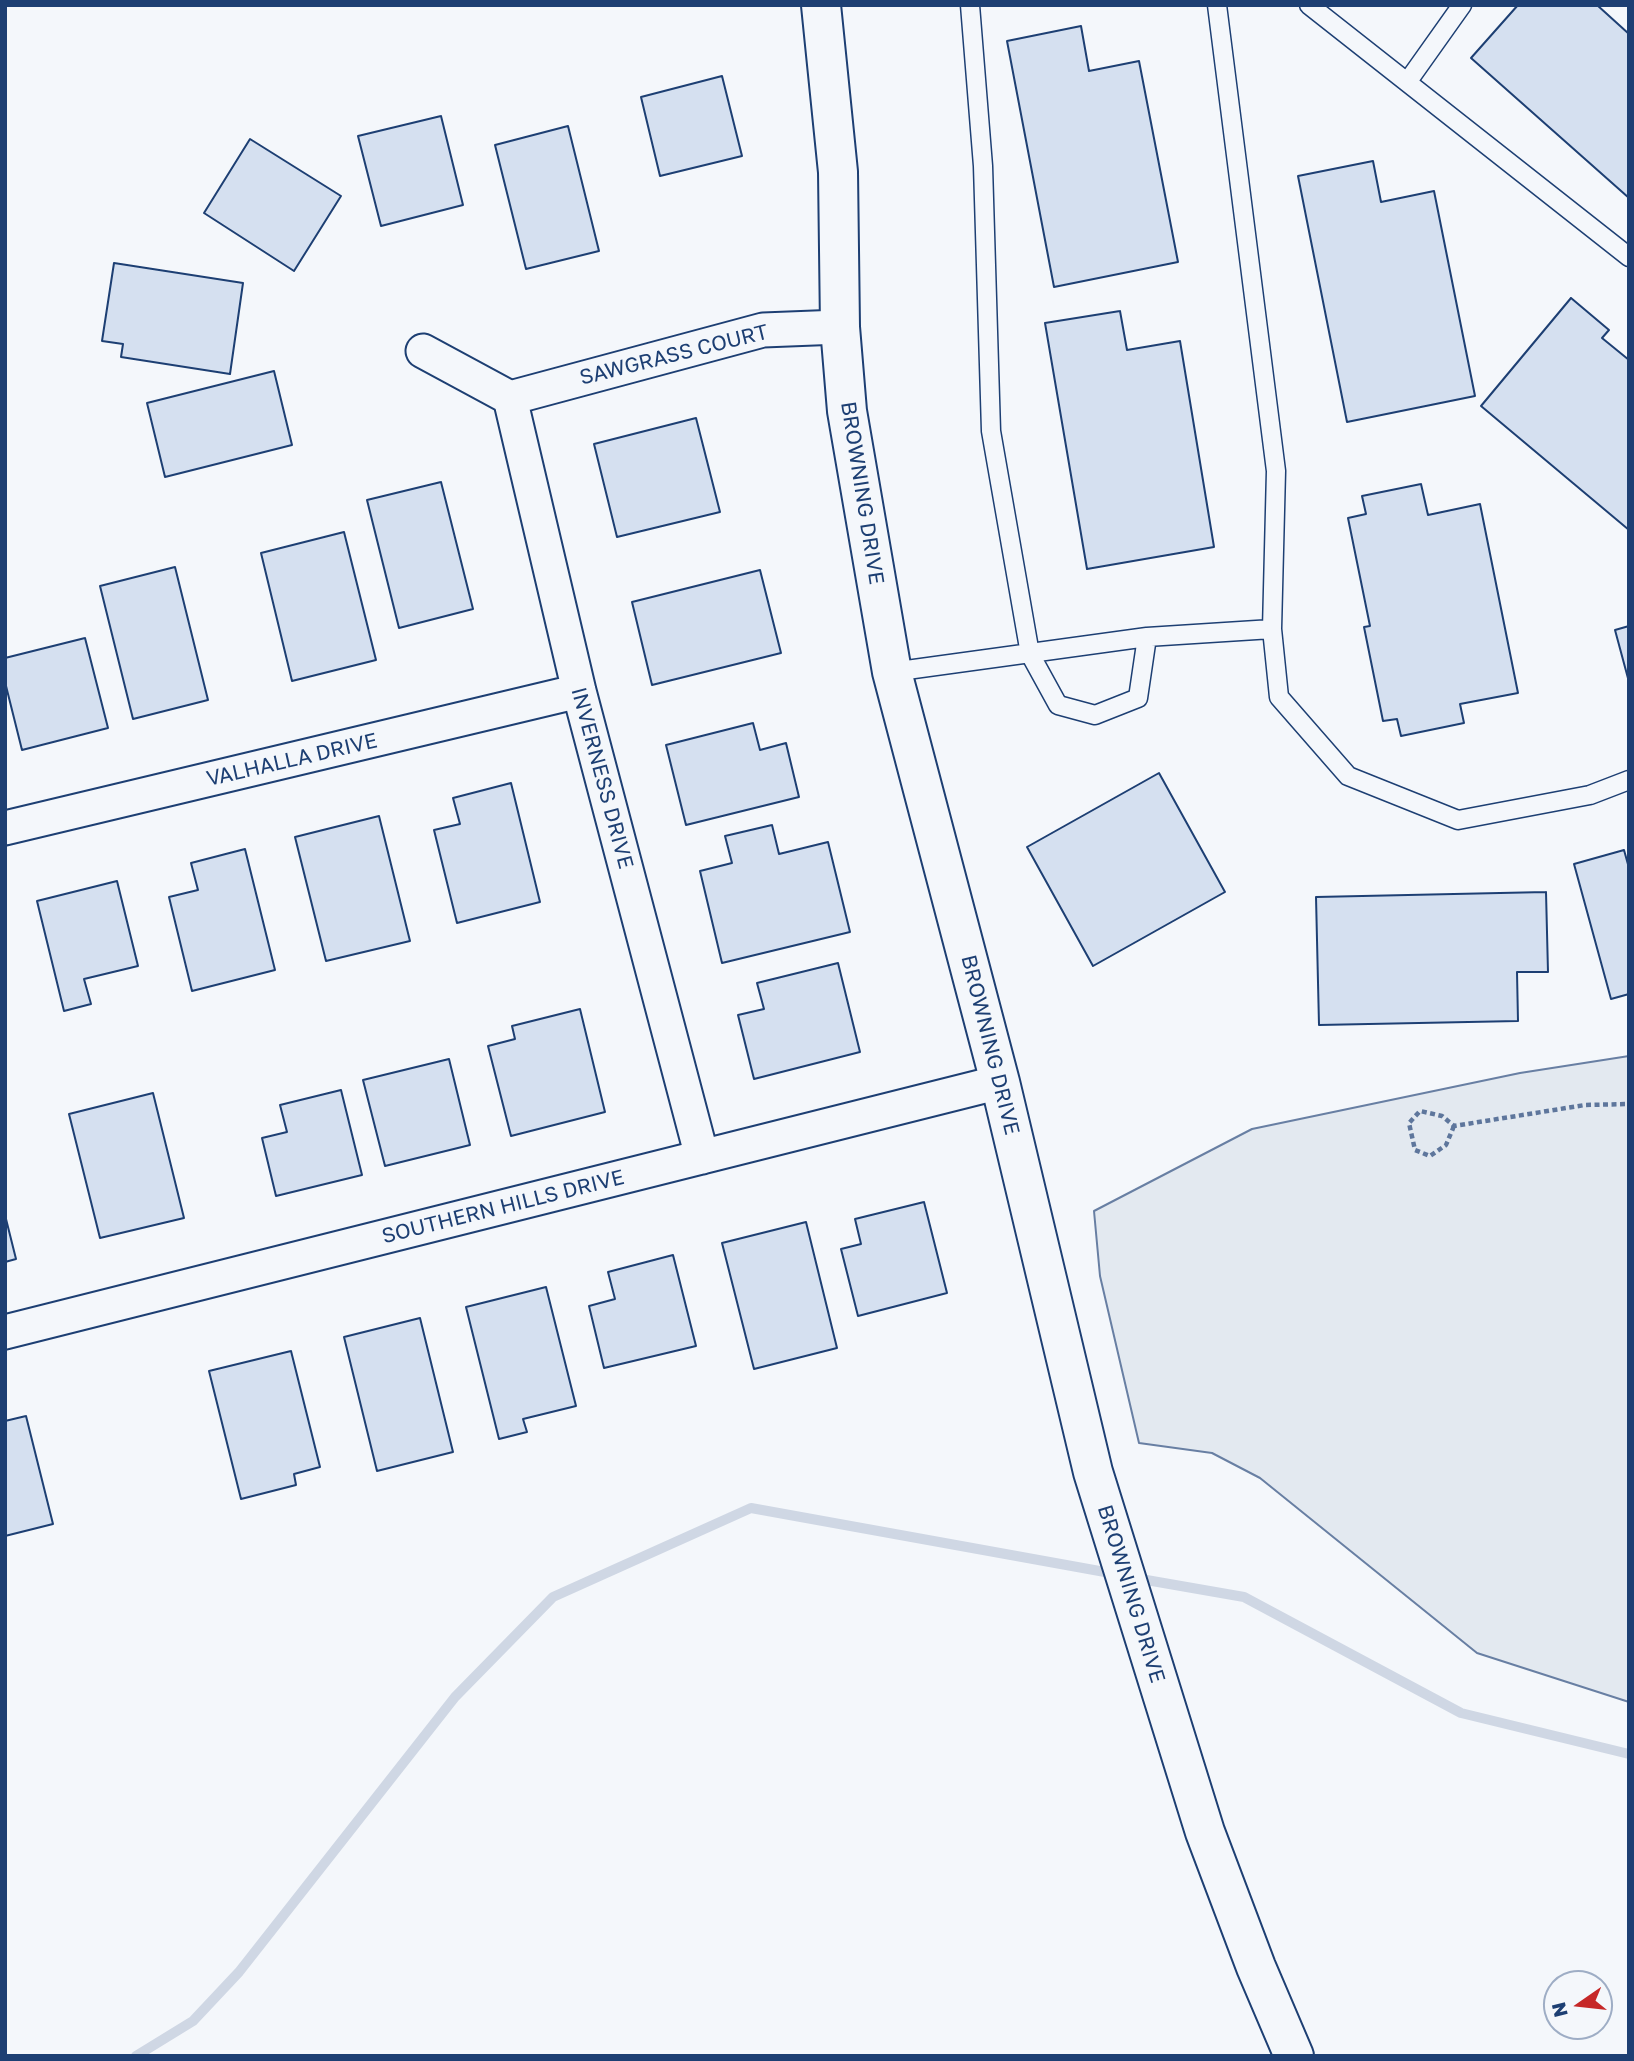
<!DOCTYPE html>
<html>
<head>
<meta charset="utf-8">
<style>
  body { margin:0 }
  #map { position:relative; width:1634px; height:2061px; overflow:hidden; background:#f4f7fb; font-family:"Golos Text",sans-serif }
  canvas { display:block }
  .frame { position:absolute; inset:0; border:7px solid #1d3f73; pointer-events:none }
  .north { position:absolute; left:1543px; top:1970px; width:70px; height:70px; box-sizing:border-box; background:#f4f7fb; border:2px solid #9eadc5; border-radius:50%; rotate:256deg; font-size:19px; font-weight:700; line-height:28px; text-align:center; color:#1d3f73 }
  .north::after { content:''; display:block; margin:auto; width:24px; height:32px; background:#c62828; clip-path:polygon(50% 0,100% 100%,50% 72%,0 100%) }
</style>
</head>
<body>
<div id="map">
<canvas width="1634" height="2061"></canvas>
<div class="frame"></div>
<div class="north">N</div>
</div>
<script>
const ctx = document.querySelector('canvas').getContext('2d');
ctx.lineJoin = 'round';
function fillPath(path, color) { ctx.fillStyle = color; ctx.fill(path, 'evenodd'); }
const toPath = rows => new Path2D(rows.map(r => 'M' + r).join(''));
function trace(path, color, width, dash) { ctx.strokeStyle = color; ctx.lineWidth = width; ctx.lineCap = dash ? 'butt' : 'round'; ctx.setLineDash(dash || []); ctx.stroke(path); }
function drawText(font, color, halo, rows, align = 'center') {
  ctx.font = font + ' "Golos Text",sans-serif'; ctx.lineWidth = 5; ctx.setLineDash([]); ctx.textBaseline = 'middle'; ctx.strokeStyle = halo; ctx.fillStyle = color; for (const [text, x, y, turn = 0] of rows) {
    ctx.save(); ctx.translate(x, y); ctx.rotate((+turn || 0) * Math.PI / 180); ctx.textAlign = isNaN(turn) ? turn : align; if (halo) ctx.strokeText(text, 0, 0); ctx.fillText(text, 0, 0); ctx.restore();
  }
}
const green = toPath([
  [1629,1056,1629,1702,1477,1653,1260,1478,1212,1453,1139,1443,1100,1276,1094,1211,1252,1129,1520,1073,1629,1056]
]);
const stream = toPath([
  [1135,1578,1244,1597,1461,1713,1629,1754],
  [136,2056,193,2021,239,1972,455,1697,553,1597,751,1508,1116,1574]
]);
const building = toPath([
  [1518,5,1597,5,1629,34,1629,198,1471,58,1518,5],
  [1081,26,1089,71,1139,61,1178,262,1054,287,1007,41,1081,26],
  [722,76,742,156,660,176,641,97,722,76],
  [441,116,463,205,381,226,358,136,441,116],
  [568,126,599,251,526,269,495,145,568,126],
  [250,139,341,196,294,271,204,213,250,139],
  [1373,161,1381,202,1434,191,1475,396,1347,422,1298,176,1373,161],
  [114,263,243,283,230,374,121,357,123,344,102,341,114,263],
  [1571,298,1609,330,1602,338,1629,360,1629,530,1481,406,1571,298],
  [1120,311,1127,350,1180,341,1214,547,1087,569,1045,323,1120,311],
  [274,371,292,445,165,477,147,403,274,371],
  [696,418,720,512,617,537,594,444,696,418],
  [441,482,473,609,399,628,367,500,441,482],
  [1421,484,1428,515,1480,504,1518,693,1460,704,1464,723,1401,736,1397,719,1383,721,1364,627,1370,626,1348,518,1366,514,1362,496,1421,484],
  [344,532,376,660,292,681,261,553,344,532],
  [175,567,208,700,133,719,100,586,175,567],
  [760,570,781,653,652,685,632,602,760,570],
  [1629,626,1629,682,1615,630,1629,626],
  [85,638,108,728,22,750,5,682,5,658,85,638],
  [753,723,760,750,786,743,799,797,686,825,666,745,753,723],
  [1159,773,1225,892,1093,966,1027,847,1159,773],
  [511,783,540,902,457,923,434,830,460,824,453,798,511,783],
  [379,816,410,941,326,961,295,837,379,816],
  [772,825,779,854,828,842,850,932,722,963,700,871,732,863,725,836,772,825],
  [245,849,275,970,192,991,169,897,198,890,191,863,245,849],
  [1624,850,1629,868,1629,994,1611,999,1574,864,1624,850],
  [117,881,138,966,84,979,91,1004,64,1011,37,901,117,881],
  [1546,892,1548,972,1517,972,1518,1021,1319,1025,1316,897,1546,892],
  [838,963,860,1052,754,1079,738,1015,764,1009,757,983,838,963],
  [580,1009,605,1112,511,1136,488,1046,515,1039,512,1026,580,1009],
  [449,1059,470,1145,385,1166,363,1080,449,1059],
  [341,1090,362,1175,276,1196,262,1138,287,1132,280,1105,341,1090],
  [153,1093,184,1218,100,1238,69,1114,153,1093],
  [924,1202,947,1293,858,1316,841,1249,861,1244,855,1219,924,1202],
  [5,1215,16,1259,5,1262,5,1215],
  [806,1222,837,1348,754,1369,722,1243,806,1222],
  [673,1255,696,1346,604,1368,589,1306,615,1299,608,1272,673,1255],
  [546,1287,576,1406,523,1419,527,1432,499,1439,466,1307,546,1287],
  [420,1318,453,1452,377,1471,344,1337,420,1318],
  [291,1351,320,1467,294,1474,296,1485,241,1499,209,1371,291,1351],
  [26,1416,53,1524,5,1536,5,1421,26,1416]
]);
const path = toPath([
  [1454,1126,1446,1145,1430,1156,1415,1150,1409,1123,1420,1111,1442,1116,1454,1126,1585,1105,1629,1104]
]);
const service = toPath([
  [970,5,983,166,991,431,1030,654,1058,705,1095,715,1138,698,1147,637],
  [1217,5,1276,471,1272,629,1279,697,1348,776,1458,820,1590,795,1629,780],
  [1309,5,1629,257],
  [1408,81,1462,5],
  [892,672,1147,637,1272,629]
]);
const minor = toPath([
  [423,351,510,398],
  [510,398,579,691,702,1157],
  [510,398,763,330,840,327],
  [5,828,579,691],
  [5,1332,1000,1082]
]);
const tertiary = toPath([
  [821,5,838,172,840,327,847,411,892,672,1000,1082,1093,1472,1205,1832,1256,1967,1294,2056]
]);
const streetNames = [
  ["SAWGRASS COURT",674,355,-14],
  ["BROWNING DRIVE",862,493,81],
  ["VALHALLA DRIVE",292,760,-13],
  ["INVERNESS DRIVE",602,778,75],
  ["BROWNING DRIVE",990,1045,76],
  ["SOUTHERN HILLS DRIVE",503,1207,-14],
  ["BROWNING DRIVE",1131,1594,73]
];
fillPath(green, '#e3e9f0');
trace(green, '#687fa3', 2);
trace(stream, '#cfd7e4', 10);
fillPath(building, '#d5e0f0');
trace(building, '#1d3f73', 2);
trace(service, '#1d3f73', 21);
trace(minor, '#1d3f73', 37);
trace(tertiary, '#1d3f73', 42);
trace(path, '#5e769c', 4.5, [5, 3.5]);
trace(service, '#f4f7fb', 18);
trace(minor, '#f4f7fb', 33);
trace(tertiary, '#f4f7fb', 38);
drawText('21px', '#1d3f73', '#f4f7fb', streetNames);
</script>
</body>
</html>
